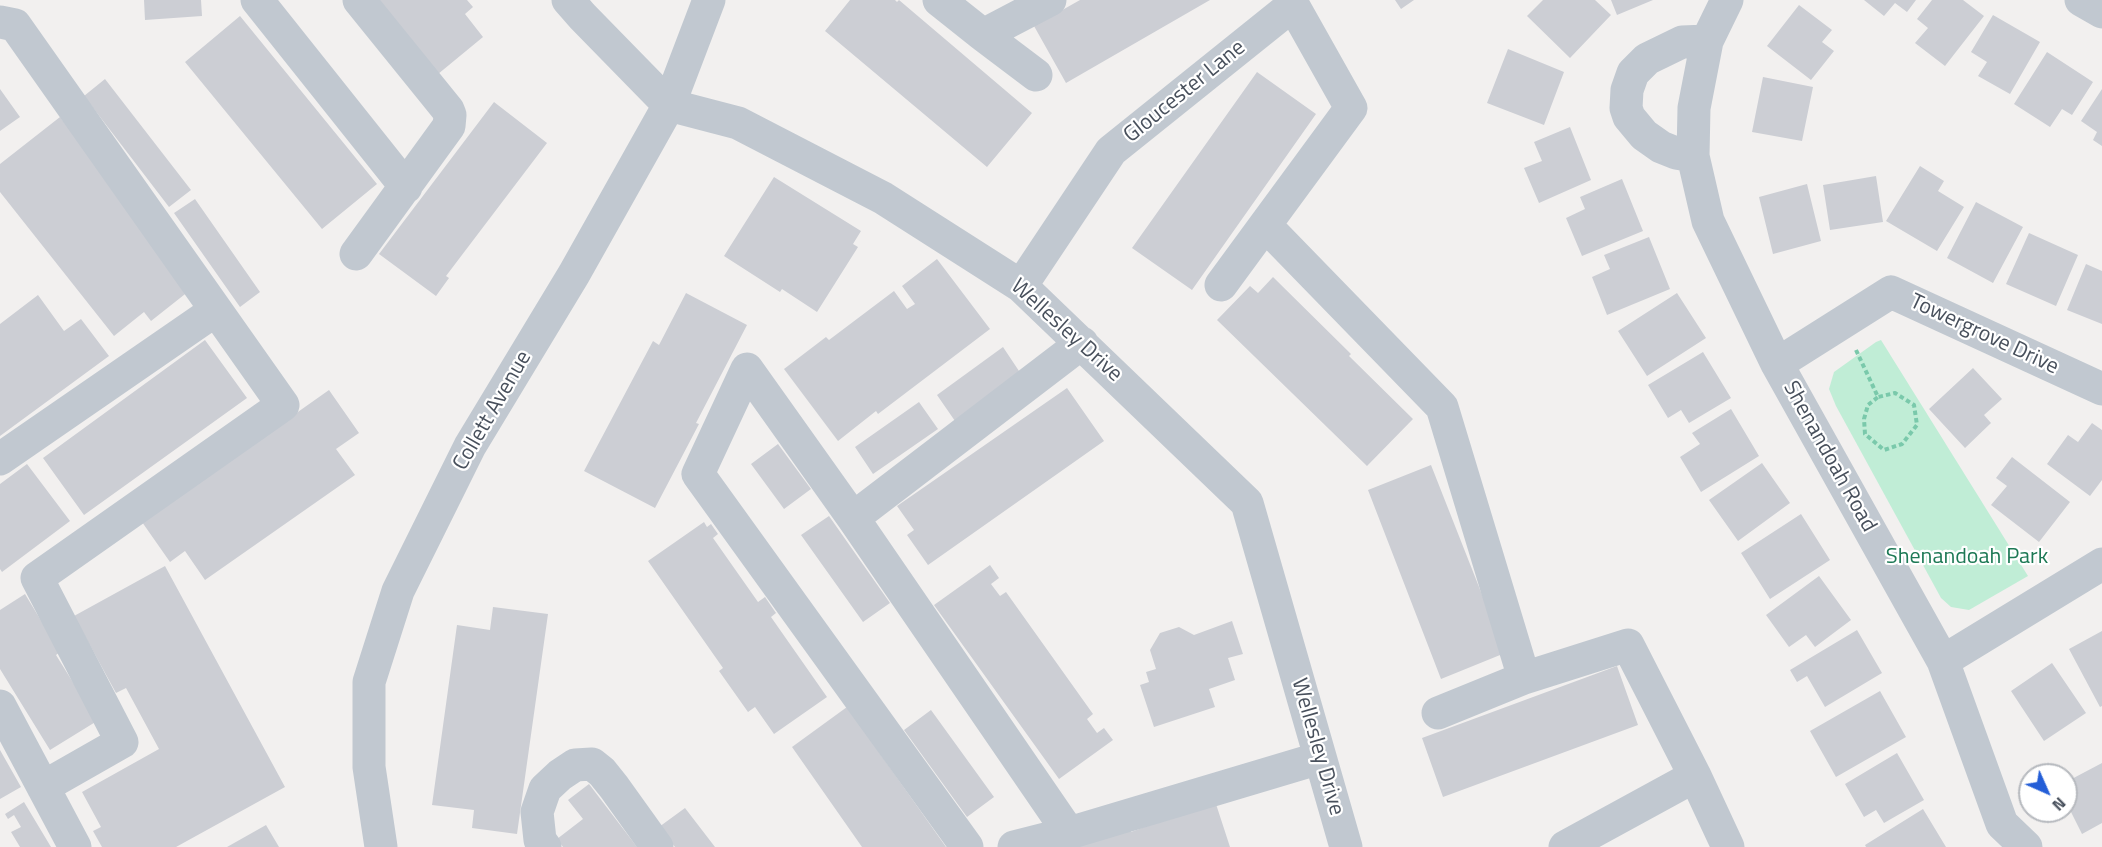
<!DOCTYPE html>
<html>
<head>
<meta charset="utf-8">
<style>
  body { margin:0 }
  #map { position:relative; width:2102px; height:847px; overflow:hidden; background:#f2f0ef; font-family:"Titillium Web",sans-serif }
  canvas { display:block }
  .north { position:absolute; left:2018px; top:763px; width:60px; height:60px; box-sizing:border-box; background:#fff; border:2px solid #b6b9be; border-radius:50%; rotate:135deg; font-size:16px; font-weight:700; line-height:24px; text-align:center; color:#48505c }
  .north::after { content:''; display:block; margin:auto; width:21px; height:27px; background:#245ed7; clip-path:polygon(50% 0,100% 100%,50% 72%,0 100%) }
</style>
</head>
<body>
<div id="map">
<canvas width="2102" height="847"></canvas>
<div class="north">N</div>
</div>
<script>
const ctx = document.querySelector('canvas').getContext('2d');
ctx.lineJoin = 'round';
function fillPath(path, color) { ctx.fillStyle = color; ctx.fill(path, 'evenodd'); }
const toPath = rows => new Path2D(rows.map(r => 'M' + r).join(''));
function trace(path, color, width, dash) { ctx.strokeStyle = color; ctx.lineWidth = width; ctx.lineCap = dash ? 'butt' : 'round'; ctx.setLineDash(dash || []); ctx.stroke(path); }
function drawText(font, color, halo, rows, align = 'center') {
  ctx.font = font + ' "Titillium Web",sans-serif'; ctx.lineWidth = 4.5; ctx.setLineDash([]); ctx.textBaseline = 'middle'; ctx.strokeStyle = halo; ctx.fillStyle = color; for (const [text, x, y, turn = 0] of rows) {
    ctx.save(); ctx.translate(x, y); ctx.rotate((+turn || 0) * Math.PI / 180); ctx.textAlign = isNaN(turn) ? turn : align; if (halo) ctx.strokeText(text, 0, 0); ctx.fillText(text, 0, 0); ctx.restore();
  }
}
const green = toPath([
  [1881,340,2028,576,1969,610,1951,607,1941,598,1836,406,1829,389,1834,372,1876,342]
]);
const building = toPath([
  [144,0,201,0,202,16,145,20],
  [368,0,467,0,473,7,465,14,483,37,432,79],
  [850,0,895,0,897,2,899,0,1032,113,987,167,825,31],
  [1080,0,1210,0,1066,83,1034,26],
  [1395,0,1414,0,1401,9],
  [1543,0,1595,0,1611,15,1570,58,1527,16],
  [1611,0,1653,0,1617,15],
  [1864,0,1916,0,1907,12,1895,3,1884,16],
  [1932,0,1963,0,1984,16,1945,66,1915,43,1928,28,1917,19],
  [1799,5,1832,30,1822,42,1834,51,1811,80,1767,46],
  [1993,15,2040,42,2010,94,1978,76,1987,62,1971,52],
  [240,16,377,184,322,229,185,62],
  [1508,49,1564,72,1544,125,1487,103],
  [2047,52,2093,82,2072,115,2062,109,2050,127,2014,104],
  [1257,72,1316,114,1192,290,1132,248],
  [1763,77,1813,87,1802,141,1752,132],
  [105,79,191,190,169,207,84,96],
  [0,89,20,117,0,131],
  [2102,89,2102,146,2093,140,2097,132,2081,121],
  [494,102,547,143,446,276,449,278,436,296,379,254],
  [60,117,194,287,151,321,144,312,114,336,0,192,0,164],
  [1570,127,1591,180,1539,203,1524,168,1542,161,1534,142],
  [1920,166,1944,181,1938,191,1964,207,1937,251,1886,221],
  [1876,176,1883,222,1830,230,1823,185],
  [774,177,861,231,853,244,858,247,817,312,782,289,780,292,724,256],
  [1622,179,1643,231,1582,256,1566,218,1585,209,1580,197],
  [1807,184,1821,241,1773,254,1759,197],
  [195,199,260,292,240,307,174,213],
  [1976,202,2023,227,1993,283,1947,258],
  [2029,233,2078,255,2056,306,2006,284],
  [1649,237,1670,289,1607,315,1592,277,1610,269,1604,255],
  [937,259,990,329,878,414,876,411,838,441,784,369,826,337,829,340,894,291,907,309,915,304,902,286],
  [2086,264,2102,271,2102,324,2067,310],
  [1273,277,1351,354,1349,356,1413,419,1367,466,1217,320,1250,286,1258,293],
  [686,293,747,325,696,423,699,424,655,508,584,471,653,341,659,345],
  [1677,293,1706,338,1647,376,1618,331],
  [38,295,64,331,81,319,109,356,0,436,0,324],
  [205,340,247,398,84,515,43,458],
  [1003,347,1021,374,955,421,937,395],
  [1703,352,1731,398,1689,423,1681,410,1668,418,1648,385],
  [1973,368,2002,399,1984,415,1991,423,1965,448,1929,409],
  [1067,388,1104,441,928,565,907,535,914,530,897,506],
  [329,390,359,433,336,449,355,475,205,580,185,551,170,562,142,522],
  [919,402,938,429,873,474,855,447],
  [1731,409,1759,456,1701,492,1680,457,1700,444,1692,433],
  [2092,423,2102,430,2102,480,2090,496,2047,464,2068,435,2078,442],
  [778,444,811,489,784,509,751,464],
  [2012,457,2070,502,2039,542,1991,505,2007,486,1996,478],
  [1762,463,1790,503,1738,541,1709,500],
  [27,464,70,521,2,572,0,569,0,484],
  [1431,465,1505,653,1441,679,1368,490],
  [1801,514,1830,560,1770,599,1741,553],
  [829,516,890,603,863,622,801,535],
  [704,522,707,527,711,524,718,534,713,538,758,602,765,597,776,613,771,617,827,697,774,734,755,707,748,712,719,671,723,668,648,561],
  [990,565,999,578,991,584,1000,596,1006,592,1093,714,1087,719,1097,733,1104,728,1113,740,1059,779,934,605],
  [165,566,285,787,176,847,102,847,93,831,101,827,82,792,159,749,126,688,116,693,74,616],
  [1819,576,1851,620,1815,647,1806,635,1789,647,1766,615],
  [25,594,60,652,56,655,97,721,50,750,0,669,0,610],
  [493,607,548,614,517,834,472,828,474,810,432,805,457,625,490,630],
  [1232,621,1243,654,1228,658,1235,680,1209,689,1215,707,1154,727,1140,685,1149,682,1146,672,1156,669,1150,650,1160,633,1179,627,1194,635],
  [1857,630,1882,673,1825,707,1807,676,1797,682,1790,670],
  [2102,631,2102,706,2100,707,2069,649],
  [2052,663,2086,713,2044,741,2011,691],
  [1617,666,1638,725,1443,797,1422,738],
  [1880,691,1906,737,1836,777,1810,731],
  [847,707,946,847,862,847,792,747],
  [931,710,994,797,967,817,904,730],
  [0,750,21,787,0,799],
  [1897,753,1924,800,1884,823,1876,810,1864,817,1845,784],
  [2102,763,2102,823,2082,834,2066,802,2066,782],
  [589,784,637,847,563,847,557,839,583,819,568,800],
  [1215,801,1230,847,1070,847,1130,826,1131,832],
  [24,802,51,847,20,847,11,832,21,827,14,815,8,819,5,814],
  [685,808,715,847,675,847,659,827],
  [1923,809,1946,847,1866,847,1865,845],
  [266,825,279,847,227,847]
]);
const path = toPath([
  [1856,350,1878,397,1895,393,1914,405,1917,425,1902,444,1884,450,1865,434,1864,419,1868,405,1878,397]
]);
const minor = toPath([
  [257,0,406,187],
  [568,0,582,16,669,105,738,123,883,198,1021,286,1247,503,1346,847],
  [939,0,983,35,1050,0],
  [1727,0,1707,41,1694,108,1693,156,1708,221,1777,364,1943,661,2002,824,2026,847],
  [2081,0,2102,12],
  [0,22,15,25,216,310,0,459],
  [983,35,1036,75],
  [1693,156,1676,153,1661,147,1644,135,1629,117,1626,108,1627,90,1633,73,1647,59,1682,42,1707,41],
  [356,254,449,126,450,115,448,110,359,0],
  [1221,285,1265,225],
  [1021,286,1111,151,1293,5,1351,108,1265,225,1442,407,1524,678,1628,645,1695,776],
  [1082,343,853,518,1069,833,1320,758],
  [1777,364,1891,292,2102,389],
  [853,518,747,369,698,474,967,847],
  [1943,661,2102,564],
  [0,706,75,847],
  [1438,713,1524,678],
  [43,787,122,742,37,578,283,405,216,310],
  [381,847,369,767,369,682,398,591,470,446,574,274,669,105,709,0],
  [545,847,540,840,537,812,545,789,560,775,575,765,592,764,602,772,614,787,657,847],
  [1014,847,1069,833],
  [1565,847,1695,776,1728,847]
]);
const streetNames = [
  ["Gloucester Lane",1185,92,-39],
  ["Wellesley Drive",1066,331,42],
  ["Towergrove Drive",1984,335,25],
  ["Collett Avenue",493,411,-60],
  ["Shenandoah Road",1829,457,61],
  ["Wellesley Drive",1317,747,74]
];
const parkNames = [
  ["Shenandoah Park",1967,558]
];
fillPath(green, '#c0edd6');
fillPath(building, '#ccced4');
trace(path, '#7ac9ab', 4, [4.5, 3]);
trace(minor, '#c1c8d0', 33);
drawText('22px', '#48505c', '#fff', streetNames);
drawText('22px', '#1d7955', '#fff', parkNames);
</script>
</body>
</html>
